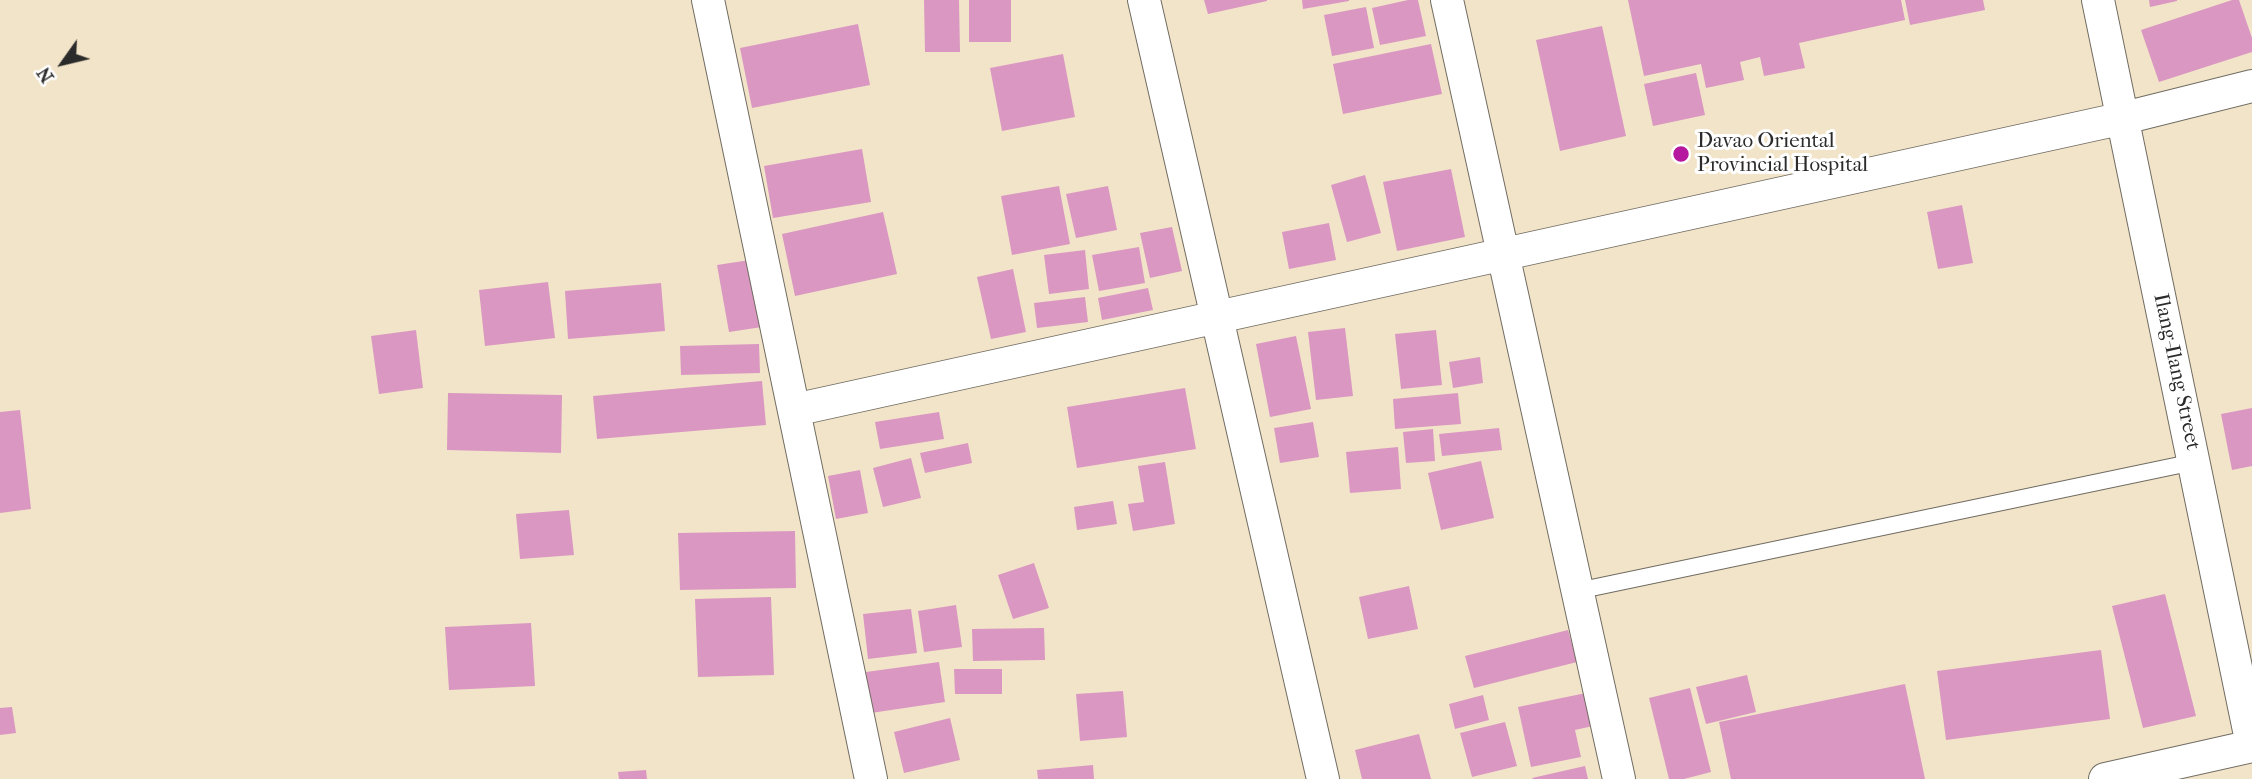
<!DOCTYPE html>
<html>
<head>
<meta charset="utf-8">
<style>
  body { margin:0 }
  #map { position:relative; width:2252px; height:779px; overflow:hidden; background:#f2e4c9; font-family:"IM FELL French Canon",serif }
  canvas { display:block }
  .north { position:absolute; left:28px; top:28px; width:70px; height:70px; -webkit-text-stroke:5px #fff; paint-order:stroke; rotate:236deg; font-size:19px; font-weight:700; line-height:28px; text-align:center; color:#2b2b2b }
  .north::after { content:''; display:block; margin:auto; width:24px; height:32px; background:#2b2b2b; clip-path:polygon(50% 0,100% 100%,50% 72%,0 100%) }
</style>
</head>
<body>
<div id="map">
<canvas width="2252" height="779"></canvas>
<div class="north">N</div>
</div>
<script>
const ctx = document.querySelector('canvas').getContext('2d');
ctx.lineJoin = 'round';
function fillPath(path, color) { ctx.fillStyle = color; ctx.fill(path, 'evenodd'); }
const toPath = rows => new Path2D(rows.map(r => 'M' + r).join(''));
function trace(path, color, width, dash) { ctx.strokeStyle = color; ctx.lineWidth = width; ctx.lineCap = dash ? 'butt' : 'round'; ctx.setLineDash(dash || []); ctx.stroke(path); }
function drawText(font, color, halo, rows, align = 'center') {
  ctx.font = font + ' "IM FELL French Canon",serif'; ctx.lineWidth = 6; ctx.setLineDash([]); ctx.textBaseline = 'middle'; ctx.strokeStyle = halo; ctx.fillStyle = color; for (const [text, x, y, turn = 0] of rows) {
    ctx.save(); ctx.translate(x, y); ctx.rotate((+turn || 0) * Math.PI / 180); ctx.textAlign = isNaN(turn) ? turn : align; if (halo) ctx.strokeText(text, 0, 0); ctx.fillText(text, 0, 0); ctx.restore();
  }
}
const building = toPath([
  [924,0,959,0,960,52,925,52],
  [969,0,1011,0,1011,42,969,42],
  [1204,0,1267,0,1267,1,1208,14],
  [1302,0,1349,0,1349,1,1303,9],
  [1408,0,1418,0,1426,36,1380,45,1372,8],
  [1628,0,1901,0,1905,20,1799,43,1805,68,1764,76,1760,57,1740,62,1744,80,1706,88,1701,64,1644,76],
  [1905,0,1983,0,1985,10,1910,25],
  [2149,0,2177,0,2177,1,2150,7],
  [2232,0,2239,0,2252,38,2252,52,2159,82,2141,30],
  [1366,7,1374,48,1332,56,1324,15],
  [858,24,870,85,752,108,740,48],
  [1602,26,1626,136,1560,151,1536,40],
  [1431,44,1442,94,1343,114,1333,64],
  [1063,54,1075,117,1002,131,990,68],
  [1696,73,1705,115,1653,126,1644,84],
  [862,149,871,202,773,218,764,166],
  [1451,169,1465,237,1397,251,1383,182],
  [1365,175,1381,233,1347,242,1331,185],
  [1059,186,1070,244,1012,255,1001,196],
  [1108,186,1117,230,1076,238,1066,194],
  [1962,205,1973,263,1938,269,1927,212],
  [883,212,897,274,795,296,782,234],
  [1329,223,1336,260,1289,269,1282,232],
  [1172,227,1182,271,1150,278,1140,233],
  [1139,247,1145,283,1099,291,1092,255],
  [1085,250,1089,289,1049,294,1044,255],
  [750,260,762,327,729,332,717,265],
  [1013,269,1026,332,991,339,977,277],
  [548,282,555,338,485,346,479,290],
  [661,283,665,331,568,339,565,291],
  [1148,288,1153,310,1102,320,1098,298],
  [1085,297,1088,322,1037,328,1034,303],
  [1345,328,1353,396,1316,400,1308,332],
  [416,330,423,388,379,394,371,336],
  [1436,330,1442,385,1401,389,1395,334],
  [1296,336,1311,409,1270,417,1256,344],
  [759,344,760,373,681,375,680,346],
  [1480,357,1483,383,1453,388,1449,362],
  [762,381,766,425,597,439,593,396],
  [1185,388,1196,449,1077,468,1067,407],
  [448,393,562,395,561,453,447,450],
  [1458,393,1461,424,1395,429,1393,399],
  [2252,408,2252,466,2232,470,2221,414],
  [20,410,31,509,0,513,0,412],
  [939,412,944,439,880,449,875,422],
  [1313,422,1319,457,1280,463,1274,428],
  [1499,428,1502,450,1442,456,1439,434],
  [1433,429,1435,461,1406,463,1403,432],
  [968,443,972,463,925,473,920,453],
  [1398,447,1401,489,1350,493,1346,452],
  [911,458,921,498,883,507,873,468],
  [1481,461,1494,518,1441,530,1428,473],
  [1165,462,1175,524,1133,531,1128,504,1144,502,1138,466],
  [860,470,868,513,836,519,828,476],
  [1113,501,1117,524,1077,530,1074,507],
  [569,510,574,555,520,559,516,514],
  [795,531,796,588,680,590,678,533],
  [1034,563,1049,608,1013,619,998,575],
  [1409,586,1418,629,1368,639,1359,597],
  [2165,594,2196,716,2143,728,2112,606],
  [771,597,774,675,698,677,695,599],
  [956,605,962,647,924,652,918,611],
  [911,609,917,653,868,659,863,614],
  [531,623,535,686,449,690,445,627],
  [1044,628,1045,660,973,661,972,629],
  [1568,630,1577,662,1474,688,1465,656],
  [2101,650,2110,719,1946,740,1937,671],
  [939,662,945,702,871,713,866,672],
  [954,669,1002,669,1002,694,955,694],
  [1747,675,1756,712,1706,724,1696,687],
  [1905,684,1925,779,1731,779,1719,722],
  [1690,688,1711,772,1684,779,1669,779,1649,698],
  [1123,691,1127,737,1080,741,1076,694],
  [1586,693,1593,726,1575,730,1581,757,1531,767,1518,707],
  [1483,695,1489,720,1455,729,1449,704],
  [12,707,16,733,0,735,0,708],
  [950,718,960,760,904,773,894,732],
  [1505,722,1517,766,1472,777,1460,733],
  [1419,734,1431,779,1362,779,1355,750],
  [1093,765,1094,779,1038,779,1037,770],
  [1585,766,1588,779,1533,779,1532,778],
  [646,770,647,779,619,779,618,772]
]);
const lane = toPath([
  [1577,591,2194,462]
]);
const street = toPath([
  [708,0,871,779],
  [1144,0,1323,779],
  [1447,0,1619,779],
  [2098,0,2252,745],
  [794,410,2124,118,2252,86],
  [2105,779,2252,746]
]);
const markers = [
  [1681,154,9,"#b5179e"]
];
const poiNames = [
  ["Davao Oriental",1697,142],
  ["Provincial Hospital",1697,166]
];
const streetNames = [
  ["Ilang-Ilang Street",2176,372,78]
];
fillPath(building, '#da97c1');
trace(lane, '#716c62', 18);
trace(street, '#716c62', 34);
trace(lane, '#fff', 16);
trace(street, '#fff', 32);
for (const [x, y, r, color] of markers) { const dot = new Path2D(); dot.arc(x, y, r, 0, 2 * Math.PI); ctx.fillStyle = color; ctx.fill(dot); trace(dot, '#fff', 2.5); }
drawText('21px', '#2b2b2b', '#fff', poiNames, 'left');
drawText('21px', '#2b2b2b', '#fff', streetNames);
</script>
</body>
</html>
